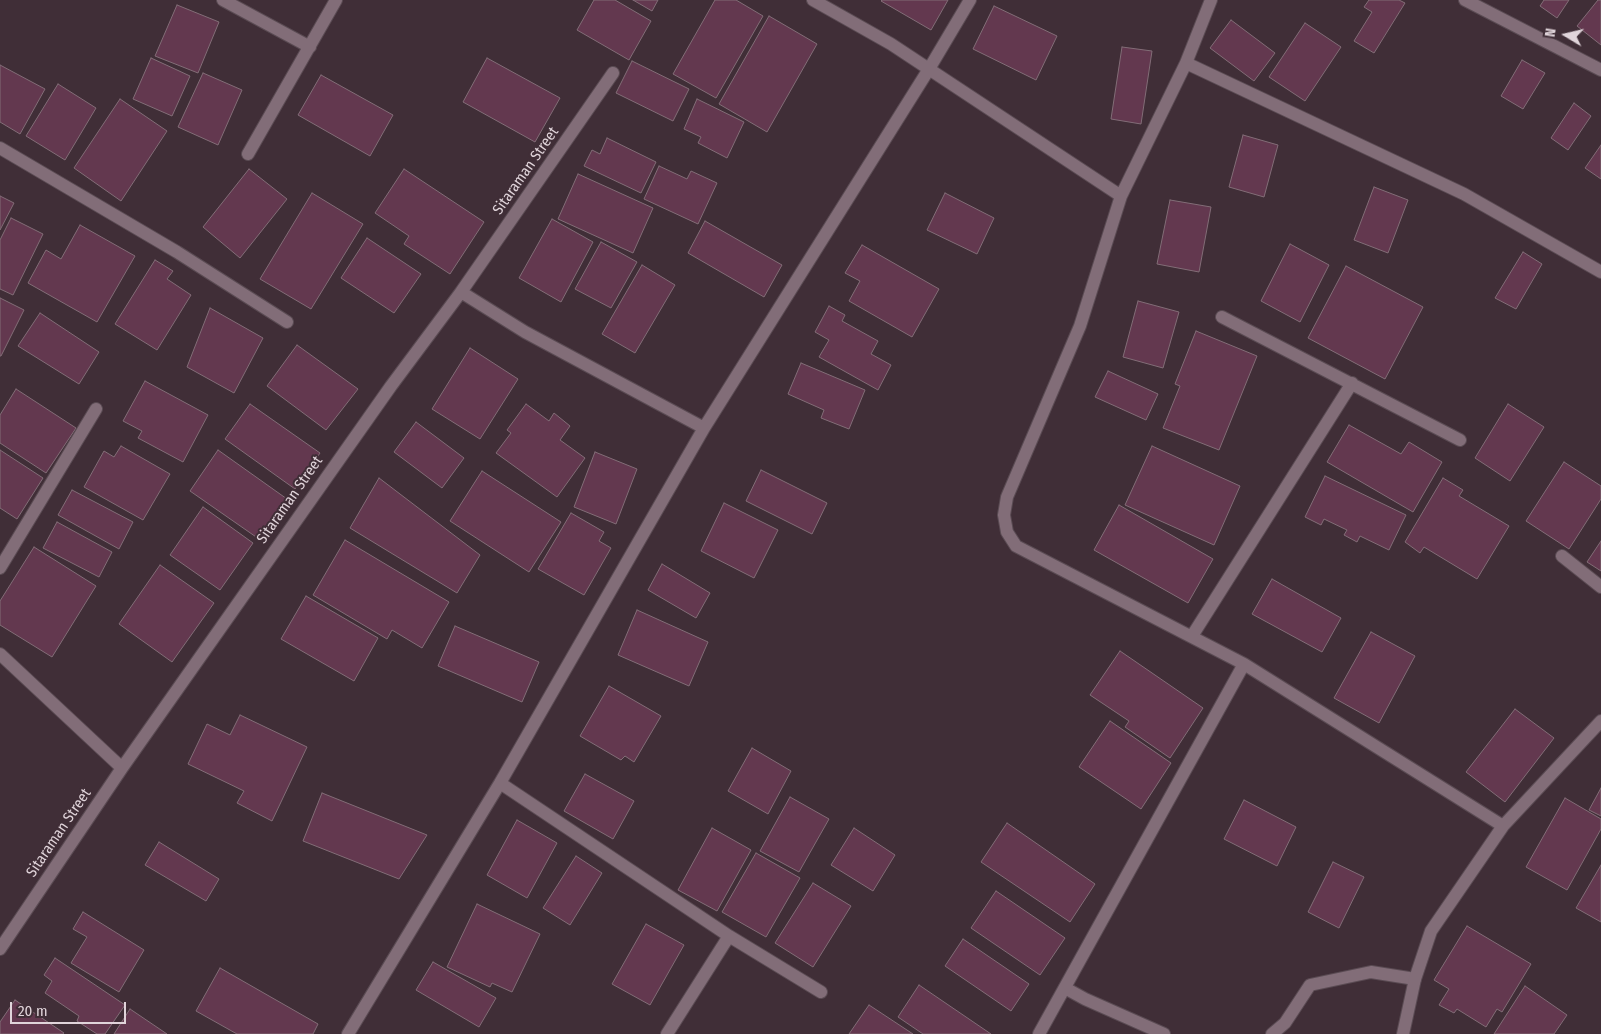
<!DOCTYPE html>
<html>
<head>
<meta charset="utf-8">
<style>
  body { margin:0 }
  #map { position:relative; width:1601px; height:1034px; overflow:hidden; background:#402e37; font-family:"Fira Sans Condensed",sans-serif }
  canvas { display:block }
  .north { position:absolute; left:1541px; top:10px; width:50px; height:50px; -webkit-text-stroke:4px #402e37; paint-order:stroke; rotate:279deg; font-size:14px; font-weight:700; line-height:20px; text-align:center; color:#e0d4da }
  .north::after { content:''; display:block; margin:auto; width:18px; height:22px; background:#e0d4da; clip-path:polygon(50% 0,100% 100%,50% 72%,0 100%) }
  .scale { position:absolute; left:10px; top:1002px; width:116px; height:22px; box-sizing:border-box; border:2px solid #e0d4da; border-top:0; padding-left:6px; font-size:15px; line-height:18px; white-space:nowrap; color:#e0d4da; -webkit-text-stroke:4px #402e37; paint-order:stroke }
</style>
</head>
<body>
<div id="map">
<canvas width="1601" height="1034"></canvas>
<div class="north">N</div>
<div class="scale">20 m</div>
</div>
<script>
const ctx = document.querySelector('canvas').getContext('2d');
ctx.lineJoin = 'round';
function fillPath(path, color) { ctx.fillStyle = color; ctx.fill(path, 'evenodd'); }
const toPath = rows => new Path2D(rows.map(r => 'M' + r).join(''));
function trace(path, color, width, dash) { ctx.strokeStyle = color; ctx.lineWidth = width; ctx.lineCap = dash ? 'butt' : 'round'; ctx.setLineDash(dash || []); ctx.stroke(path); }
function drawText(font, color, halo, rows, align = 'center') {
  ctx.font = font + ' "Fira Sans Condensed",sans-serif'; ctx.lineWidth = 4; ctx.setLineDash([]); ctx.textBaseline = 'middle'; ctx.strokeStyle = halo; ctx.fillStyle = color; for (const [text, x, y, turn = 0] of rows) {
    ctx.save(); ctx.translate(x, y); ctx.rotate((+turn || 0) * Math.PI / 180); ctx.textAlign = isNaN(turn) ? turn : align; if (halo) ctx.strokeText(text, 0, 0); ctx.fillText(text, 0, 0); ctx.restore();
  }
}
const building = toPath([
  [594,0,615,0,651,21,629,60,577,30,594,0],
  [633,0,658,0,652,11,633,0],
  [715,0,736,0,763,16,716,98,673,74,715,0],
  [882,0,948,0,931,30,881,1,882,0],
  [1369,0,1399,0,1405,3,1374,53,1354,41,1372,12,1364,7,1369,0],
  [1544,0,1569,0,1557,18,1540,6,1544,0],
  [1598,0,1601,0,1601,45,1577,26,1598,0],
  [177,5,219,22,198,73,155,56,177,5],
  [994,6,1057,36,1036,80,973,49,994,6],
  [769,16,817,44,767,132,719,104,769,16],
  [1231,20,1275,53,1254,81,1210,48,1231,20],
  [1305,23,1341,47,1305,101,1269,77,1305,23],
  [1122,47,1152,51,1141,124,1111,119,1122,47],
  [151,58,190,76,172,116,133,99,151,58],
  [487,58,560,98,535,142,463,102,487,58],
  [1522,60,1545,73,1523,109,1501,96,1522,60],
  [632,61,689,89,673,121,616,93,632,61],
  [0,65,45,89,20,134,0,122,0,65],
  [203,73,242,90,218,145,178,127,203,73],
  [321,75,393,115,370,156,298,115,321,75],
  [58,84,96,108,65,160,26,136,58,84],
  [120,99,167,131,121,201,74,168,120,99],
  [697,99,744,122,727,158,698,143,701,137,684,129,697,99],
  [1574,103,1591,116,1568,150,1551,138,1574,103],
  [1243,135,1278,145,1264,197,1229,187,1243,135],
  [607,138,656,162,641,193,584,166,592,150,600,154,607,138],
  [1601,145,1601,179,1585,168,1601,145],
  [659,166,687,179,691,171,717,183,698,224,644,199,659,166],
  [249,169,287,199,240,258,203,227,249,169],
  [404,169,484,222,450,274,404,244,409,236,375,213,404,169],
  [578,174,653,208,633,253,558,219,578,174],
  [1374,187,1408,200,1388,253,1354,240,1374,187],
  [312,193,363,224,311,309,260,279,312,193],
  [945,193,994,218,977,254,927,230,945,193],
  [0,196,14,203,0,230,0,196],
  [1170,200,1211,207,1199,272,1157,264,1170,200],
  [11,218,43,234,13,295,0,289,0,240,11,218],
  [552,219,593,242,561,302,519,278,552,219],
  [705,221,782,265,764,297,688,253,705,221],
  [80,225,135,256,97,322,28,283,46,250,61,259,80,225],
  [367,238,421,274,394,313,341,278,367,238],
  [601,242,637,262,611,308,575,289,601,242],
  [1290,244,1329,265,1300,322,1261,301,1290,244],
  [862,245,939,289,912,337,849,301,860,281,845,273,862,245],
  [1523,252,1542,264,1516,309,1495,298,1523,252],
  [155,260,173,271,167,279,191,295,157,350,115,324,155,260],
  [642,265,675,285,635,353,602,334,642,265],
  [1346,266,1423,307,1385,379,1308,338,1346,266],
  [0,298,24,310,1,356,0,356,0,298],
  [1138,301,1179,312,1163,368,1123,357,1138,301],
  [829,306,845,315,842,321,878,341,871,354,891,365,878,390,819,357,829,340,815,332,829,306],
  [210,308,263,338,234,393,187,367,210,308],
  [40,313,99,352,79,384,18,346,40,313],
  [1196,331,1257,356,1219,450,1163,428,1180,386,1175,384,1196,331],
  [297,345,358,389,326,430,267,386,297,345],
  [470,348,518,379,480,439,432,409,470,348],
  [801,363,865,390,849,429,821,418,824,410,788,394,801,363],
  [1108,371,1158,394,1146,420,1095,397,1108,371],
  [145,381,208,415,183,462,138,438,142,431,123,421,145,381],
  [16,389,76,428,46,473,0,443,0,415,16,389],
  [250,404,320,453,295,489,225,439,250,404],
  [526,404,549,421,554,413,570,426,560,440,585,458,557,497,496,453,511,433,507,430,526,404],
  [1508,404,1544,427,1510,481,1475,458,1508,404],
  [416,422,464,458,442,488,394,452,416,422],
  [1349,425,1401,454,1409,442,1442,462,1413,512,1327,462,1349,425],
  [121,446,170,474,143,520,84,487,104,451,114,457,121,446],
  [1152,446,1240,486,1214,545,1125,505,1152,446],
  [0,450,43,478,17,519,0,508,0,450],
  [218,450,287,499,259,539,190,491,218,450],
  [595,452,637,469,616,524,574,507,595,452],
  [1564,462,1601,486,1601,499,1569,549,1526,521,1564,462],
  [761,470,827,503,812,534,746,501,761,470],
  [482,471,561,522,529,572,450,521,482,471],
  [1325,476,1406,515,1389,550,1360,536,1357,542,1344,535,1347,530,1324,519,1321,525,1305,517,1325,476],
  [379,478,480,555,457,593,350,528,379,478],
  [1443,478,1463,490,1459,496,1509,526,1477,579,1424,547,1420,553,1405,542,1443,478],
  [72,490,133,522,119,549,58,515,72,490],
  [724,503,778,530,754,578,701,551,724,503],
  [1119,505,1213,559,1188,603,1094,550,1119,505],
  [203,507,253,543,220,590,170,555,203,507],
  [571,513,604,532,599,541,611,548,584,595,538,569,571,513],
  [57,522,112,552,99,577,43,548,57,522],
  [345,540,449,602,422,648,392,630,387,639,313,595,345,540],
  [1601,541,1601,571,1587,562,1601,541],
  [34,547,96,586,52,657,0,625,0,601,34,547],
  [662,564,710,593,696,618,648,590,662,564],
  [160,565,214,603,172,662,119,624,160,565],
  [1272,579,1341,618,1322,652,1252,614,1272,579],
  [306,596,378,638,354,681,281,639,306,596],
  [637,610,708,642,689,686,618,655,637,610],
  [455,626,539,662,522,702,438,666,455,626],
  [1371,632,1415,656,1379,723,1334,698,1371,632],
  [1120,651,1203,708,1170,758,1125,727,1129,721,1090,695,1120,651],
  [609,686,661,716,634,762,625,756,621,760,580,736,609,686],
  [1515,709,1554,738,1505,802,1466,772,1515,709],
  [240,715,307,747,272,821,237,803,244,791,188,764,207,724,230,735,240,715],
  [1110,721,1171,763,1141,809,1079,767,1110,721],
  [752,748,791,771,768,814,728,791,752,748],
  [585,774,634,801,613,839,564,811,585,774],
  [1601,788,1601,816,1589,810,1601,788],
  [322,793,427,835,399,879,303,841,322,793],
  [790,797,829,819,799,872,760,851,790,797],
  [1565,798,1601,819,1601,829,1567,890,1526,867,1565,798],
  [1244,800,1296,827,1277,866,1224,839,1244,800],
  [517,820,557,843,527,898,487,875,517,820],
  [1007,823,1095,884,1070,922,981,862,1007,823],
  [712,828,751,850,717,911,678,890,712,828],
  [854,828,895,855,873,891,831,865,854,828],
  [159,842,219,879,206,901,145,865,159,842],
  [756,853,800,878,766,937,722,912,756,853],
  [576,856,602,873,570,925,543,908,576,856],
  [1333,862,1364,877,1339,928,1308,912,1333,862],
  [1601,865,1601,922,1576,908,1601,865],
  [813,883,851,906,813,967,775,943,813,883],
  [996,891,1065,938,1040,975,971,928,996,891],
  [477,904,540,934,512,992,492,983,490,987,447,967,477,904],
  [83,912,144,950,119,992,71,963,87,937,73,929,83,912],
  [646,924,684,945,650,1005,612,984,646,924],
  [1467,926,1531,964,1502,1012,1497,1009,1486,1027,1457,1009,1454,1013,1439,1005,1449,989,1434,980,1467,926],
  [963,939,1029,984,1011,1011,945,966,963,939],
  [55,958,125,1005,105,1034,97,1034,77,1021,79,1016,45,993,52,981,44,975,55,958],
  [433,962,496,998,479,1027,416,990,433,962],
  [220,968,318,1024,313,1034,237,1034,196,1011,220,968],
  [919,985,991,1034,923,1034,898,1017,919,985],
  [1525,986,1567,1015,1554,1034,1494,1034,1525,986],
  [15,1000,64,1033,63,1034,0,1034,0,1022,15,1000],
  [869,1005,913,1034,849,1034,869,1005],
  [130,1009,167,1034,114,1034,130,1009]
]);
const lane = toPath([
  [1065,988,1085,999,1164,1034],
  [1272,1034,1285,1023,1310,985,1371,972,1415,979]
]);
const street = toPath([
  [223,0,310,47],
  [813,0,891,44,1121,196],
  [1211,0,1186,63,1464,194,1601,272],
  [1465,0,1601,70],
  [1186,63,1121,196,1080,326,1007,497,1004,515,1007,532,1016,546,1244,664],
  [0,148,177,252,287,322],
  [248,154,336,0],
  [461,292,525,332,704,428],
  [1222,317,1460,440],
  [1562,556,1601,587],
  [0,568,96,409],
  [1192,636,1352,383],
  [0,654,122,768],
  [500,783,729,936,667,1034],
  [729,936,821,992],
  [0,949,122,768,391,386,461,292,613,73],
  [348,1034,500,783,704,428,929,69,970,0],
  [1039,1034,1244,664,1503,826,1601,721],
  [1403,1034,1415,979,1431,931,1503,826]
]);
const streetNames = [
  ["Sitaraman Street",526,171,-55],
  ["Sitaraman Street",290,500,-55],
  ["Sitaraman Street",59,833,-56]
];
fillPath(building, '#63384f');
trace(building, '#826d77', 1);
trace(lane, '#5a4b53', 14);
trace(street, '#5a4b53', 14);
trace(lane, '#826d78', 12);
trace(street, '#826d78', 12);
drawText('15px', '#e0d4da', '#402e37', streetNames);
</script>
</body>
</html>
